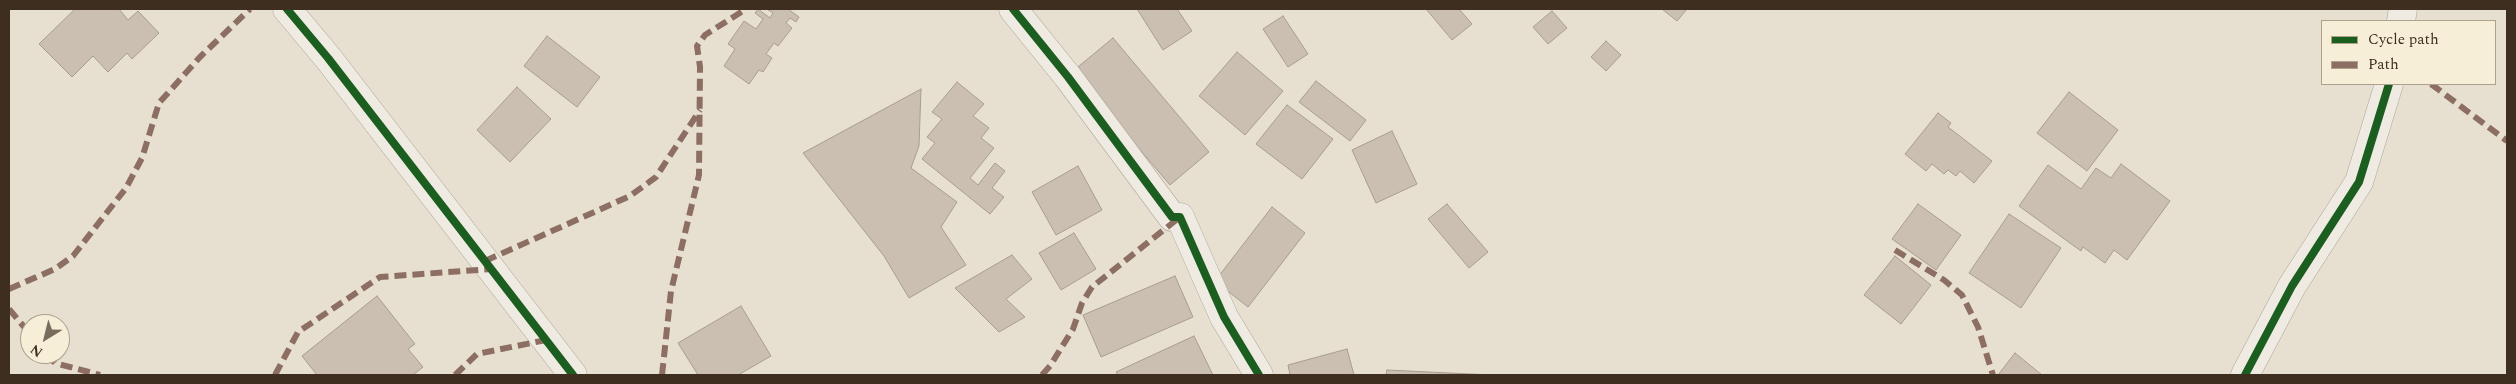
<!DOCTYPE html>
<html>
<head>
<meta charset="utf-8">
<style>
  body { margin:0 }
  #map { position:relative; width:2516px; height:384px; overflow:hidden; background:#e7e0d1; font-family:Spectral,serif }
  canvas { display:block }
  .frame { position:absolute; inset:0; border:10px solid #3d2e20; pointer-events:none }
  .legend { position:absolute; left:2321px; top:20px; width:175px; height:65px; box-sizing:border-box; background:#f7eed8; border:1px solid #ada18e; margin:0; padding:6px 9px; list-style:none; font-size:15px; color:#3d2e20 }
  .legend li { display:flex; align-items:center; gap:10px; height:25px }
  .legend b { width:25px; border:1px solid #ada18e }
  .north { position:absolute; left:20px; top:314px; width:50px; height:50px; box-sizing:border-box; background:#f7eed8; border:1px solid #ada18e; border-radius:50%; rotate:216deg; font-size:14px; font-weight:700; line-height:20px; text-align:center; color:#3d2e20 }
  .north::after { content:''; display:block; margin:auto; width:18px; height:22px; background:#786c5e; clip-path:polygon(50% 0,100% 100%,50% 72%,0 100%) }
</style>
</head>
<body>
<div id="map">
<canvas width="2516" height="384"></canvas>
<div class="frame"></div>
<ul class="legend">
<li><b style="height:6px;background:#1b5e20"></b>Cycle path</li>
<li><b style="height:6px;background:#8d6e63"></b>Path</li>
</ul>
<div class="north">N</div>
</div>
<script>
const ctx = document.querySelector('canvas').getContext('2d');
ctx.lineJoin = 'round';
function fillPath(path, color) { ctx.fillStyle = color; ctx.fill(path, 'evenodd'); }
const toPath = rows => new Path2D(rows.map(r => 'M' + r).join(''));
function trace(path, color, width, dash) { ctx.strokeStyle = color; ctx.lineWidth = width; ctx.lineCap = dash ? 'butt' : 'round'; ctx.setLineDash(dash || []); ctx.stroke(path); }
const building = toPath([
  [75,9,119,9,128,20,138,11,159,33,132,59,127,53,108,72,93,56,72,77,39,44,75,9],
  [758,9,770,18,773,13,767,9,788,9,799,17,796,22,790,18,786,23,792,28,778,46,774,43,766,54,772,58,763,72,759,70,749,84,724,66,735,49,728,44,744,21,756,29,763,19,755,13,758,9],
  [1137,9,1177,9,1192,31,1163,50,1137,9],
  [1426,9,1459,9,1472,24,1452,40,1426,9],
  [1662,9,1687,9,1677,21,1662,9],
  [1552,11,1567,28,1548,44,1533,27,1552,11],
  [1283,16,1308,54,1288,67,1263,29,1283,16],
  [547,36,600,77,577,107,524,66,547,36],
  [1113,38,1209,152,1170,185,1073,71,1113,38],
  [1606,41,1621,55,1606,71,1591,57,1606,41],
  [1237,52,1283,91,1245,135,1199,96,1237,52],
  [1316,81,1366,120,1350,141,1299,102,1316,81],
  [957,82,984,104,973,116,989,128,981,138,994,148,970,178,978,185,995,163,1005,171,992,188,1004,197,990,214,922,159,935,143,927,137,942,119,932,112,957,82],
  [517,87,551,119,510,162,477,130,517,87],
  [921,89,919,146,911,168,957,202,941,227,966,265,909,298,884,256,803,153,921,89],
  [2069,92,2118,130,2087,171,2037,133,2069,92],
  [1287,105,1333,139,1302,179,1256,144,1287,105],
  [1938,113,1951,123,1948,127,1992,161,1974,183,1960,171,1956,176,1948,170,1944,174,1932,164,1926,171,1905,154,1938,113],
  [1392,131,1417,184,1376,203,1352,150,1392,131],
  [2121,164,2170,201,2127,260,2114,250,2105,263,2083,247,2081,251,2019,206,2048,165,2081,189,2096,168,2111,178,2121,164],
  [1078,166,1102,210,1056,235,1032,192,1078,166],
  [1447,204,1488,252,1469,268,1428,219,1447,204],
  [1918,204,1961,235,1936,270,1892,239,1918,204],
  [1272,207,1305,233,1248,307,1215,281,1272,207],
  [2009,214,2061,248,2021,308,1969,273,2009,214],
  [1074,233,1096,269,1061,290,1039,253,1074,233],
  [1012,255,1032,279,1006,299,1025,317,999,332,955,288,1012,255],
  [1895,256,1931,285,1901,324,1864,295,1895,256],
  [1175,276,1193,317,1101,357,1083,315,1175,276],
  [377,296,415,344,408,349,423,367,413,375,317,375,302,356,377,296],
  [741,306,771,356,738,375,698,375,678,343,741,306],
  [1194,336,1213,375,1118,375,1116,372,1194,336],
  [1347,349,1354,375,1290,375,1288,365,1347,349],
  [2015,353,2042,375,1998,375,2015,353],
  [1387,370,1492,375,1386,375,1387,370]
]);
const minor = toPath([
  [287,9,328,58,573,375],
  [1013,9,1068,77,1172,217,1180,217,1224,317,1259,375],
  [2401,21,2403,9],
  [2245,375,2292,286,2359,182,2389,84]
]);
const quiet = toPath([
  [2431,84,2507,141],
  [1895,250,1944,280,1962,295,1978,327,1993,375],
  [485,261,630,196,656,177,700,110],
  [9,289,55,269,73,256,126,188,142,158,159,103,200,57,250,9],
  [9,309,30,334],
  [47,354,55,363,100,375],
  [275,375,298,332,380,277,491,269],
  [455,375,477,354,546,340],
  [662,375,671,291,699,175,700,67,697,46,705,35,746,9],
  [1042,375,1050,366,1073,329,1082,303,1092,287,1180,217]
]);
const cycleway = toPath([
  [287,9,328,58,573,375],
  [1013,9,1068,77,1172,217,1180,217,1224,317,1259,375],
  [2245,375,2292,286,2359,182,2389,84]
]);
fillPath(building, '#cbbfb2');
trace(building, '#a89c90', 1);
trace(minor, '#ada599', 29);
trace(minor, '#efebe3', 28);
trace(quiet, '#8d6e63', 6, [12, 6]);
trace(cycleway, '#1b5e20', 8);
</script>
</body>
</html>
